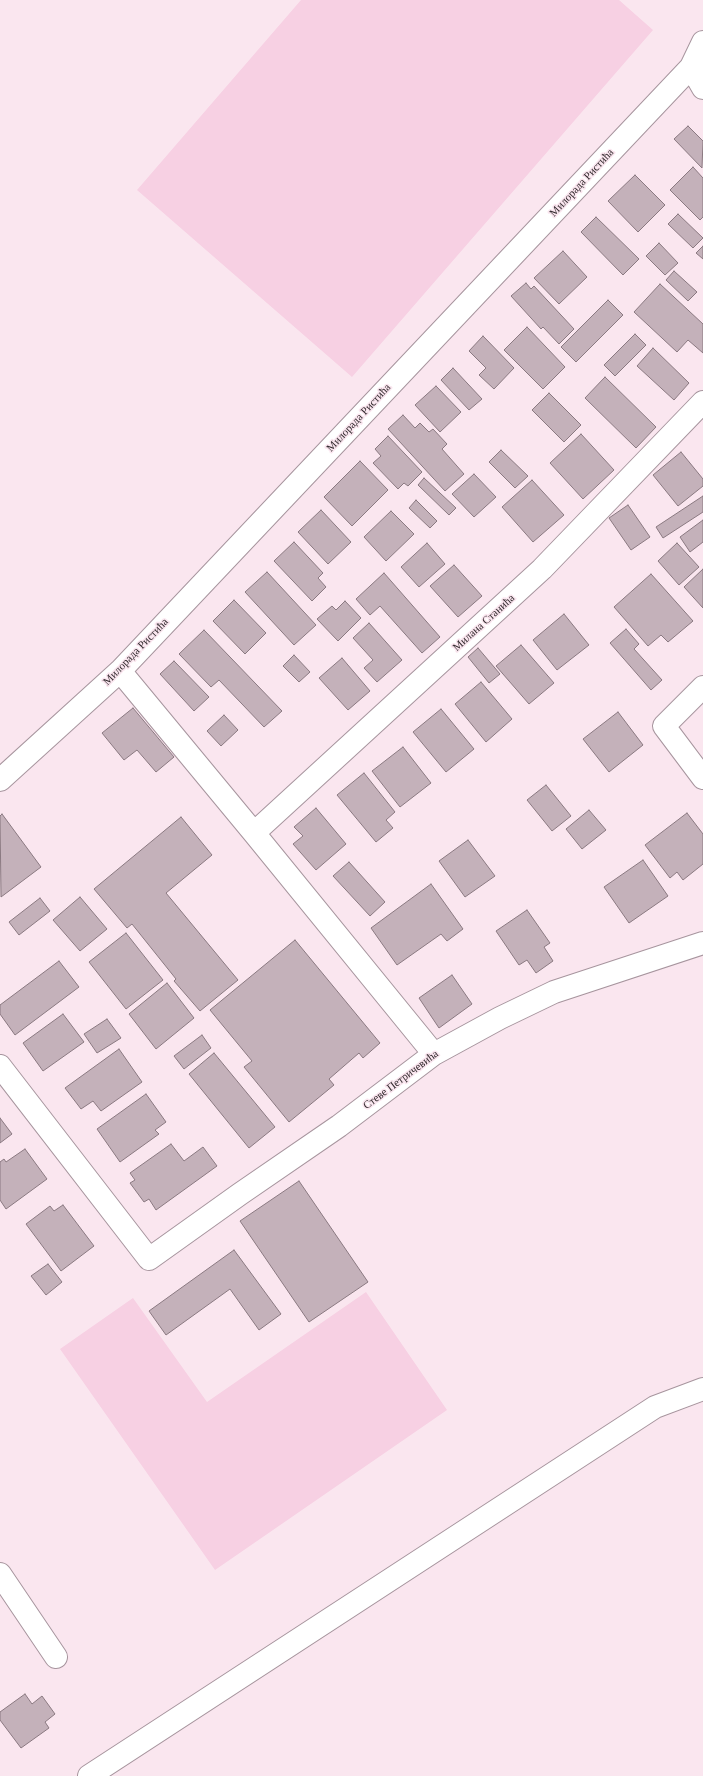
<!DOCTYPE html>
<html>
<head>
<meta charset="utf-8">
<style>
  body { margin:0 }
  canvas { display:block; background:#fae6ef }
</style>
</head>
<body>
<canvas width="703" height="1776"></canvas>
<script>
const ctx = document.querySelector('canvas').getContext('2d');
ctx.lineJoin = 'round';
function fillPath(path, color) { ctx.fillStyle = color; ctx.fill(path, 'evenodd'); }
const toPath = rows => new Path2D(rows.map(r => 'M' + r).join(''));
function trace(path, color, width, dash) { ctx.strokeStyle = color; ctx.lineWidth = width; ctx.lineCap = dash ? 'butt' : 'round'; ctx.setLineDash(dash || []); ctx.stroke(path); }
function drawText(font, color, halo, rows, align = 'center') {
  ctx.font = font + ' Georgia,serif'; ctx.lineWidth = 3; ctx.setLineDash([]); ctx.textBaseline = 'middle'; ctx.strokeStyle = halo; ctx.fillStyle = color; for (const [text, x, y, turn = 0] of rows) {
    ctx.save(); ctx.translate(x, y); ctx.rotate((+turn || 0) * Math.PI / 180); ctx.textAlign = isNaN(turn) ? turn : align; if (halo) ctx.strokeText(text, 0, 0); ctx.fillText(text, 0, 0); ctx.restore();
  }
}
const green = toPath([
  [301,0,619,0,653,30,352,377,137,190],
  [366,1292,447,1410,215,1570,60,1349,133,1298,207,1402]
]);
const building = toPath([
  [688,126,703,141,702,168,674,139,688,126],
  [693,167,703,178,703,217,700,220,670,190,693,167],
  [635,175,665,205,638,232,608,201,635,175],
  [678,214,703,238,693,248,668,224,678,214],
  [596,217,639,259,623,275,581,232,596,217],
  [659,243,678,263,665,275,646,256,659,243],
  [703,246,703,259,696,253,703,246],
  [563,251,587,277,559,304,534,278,563,251],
  [674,271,697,292,688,301,666,280,674,271],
  [526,283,531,289,534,286,574,329,559,344,543,327,541,329,511,296,526,283],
  [660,284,703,324,703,353,688,340,677,352,634,312,660,284],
  [608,300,623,315,576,362,561,347,608,300],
  [527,327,565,367,543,389,504,350,527,327],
  [635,334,646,345,615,376,604,365,635,334],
  [483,336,514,368,494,389,479,375,486,368,469,351,483,336],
  [653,348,689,383,674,400,637,366,653,348],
  [453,368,482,399,469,410,441,380,453,368],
  [605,377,656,427,636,448,585,398,605,377],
  [436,386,461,412,440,432,415,405,436,386],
  [549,393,581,425,564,442,532,410,549,393],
  [403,415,415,428,420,423,429,432,433,429,447,444,442,449,464,474,445,491,388,429,403,415],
  [581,434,614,470,583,499,550,463,581,434],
  [388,436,422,472,408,486,404,483,398,489,373,463,381,456,375,449,388,436],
  [501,450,528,476,515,488,489,462,501,450],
  [681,452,703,479,703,486,678,506,653,475,681,452],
  [360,461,388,490,352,526,324,497,360,461],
  [474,474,496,497,474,517,452,494,474,474],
  [424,478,456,508,449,515,418,485,424,478],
  [532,480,564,515,533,542,502,507,532,480],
  [703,496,703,512,663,538,656,527,703,496],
  [416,500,437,521,430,528,409,508,416,500],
  [628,505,650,537,631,550,609,518,628,505],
  [321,510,351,542,328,564,298,532,321,510],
  [391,511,414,534,386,561,364,537,391,511],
  [703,520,703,542,690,552,680,537,703,520],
  [294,542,323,573,318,578,326,587,312,601,274,561,294,542],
  [427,543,445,564,419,587,401,567,427,543],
  [677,543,699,567,679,585,658,561,677,543],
  [454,565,482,596,458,617,430,586,454,565],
  [703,569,703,608,684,587,703,569],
  [267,572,316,625,294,645,245,592,267,572],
  [384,573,440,637,422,653,380,606,370,615,356,599,384,573],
  [651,574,693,621,668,642,661,635,648,646,614,607,651,574],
  [234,600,266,633,245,654,213,621,234,600],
  [345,601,361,618,338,641,317,619,332,606,336,610,345,601],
  [564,614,589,645,557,670,533,640,564,614],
  [369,623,402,660,377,682,364,668,373,660,353,638,369,623],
  [626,629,639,644,634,649,662,680,651,690,610,643,626,629],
  [204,630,282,711,264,727,219,680,211,687,179,654,204,630],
  [521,645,554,683,529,704,496,666,521,645],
  [478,648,500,674,489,683,468,657,478,648],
  [294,655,310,672,299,682,283,666,294,655],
  [342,658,370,691,348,710,319,678,342,658],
  [174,661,209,697,194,711,160,674,174,661],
  [481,682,512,719,486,742,455,704,481,682],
  [133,708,174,757,156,772,137,750,124,760,102,733,133,708],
  [441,709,474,749,446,772,413,732,441,709],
  [618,712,643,745,609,772,583,739,618,712],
  [224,715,238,730,221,746,207,731,224,715],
  [403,747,431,783,400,807,372,771,403,747],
  [364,773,395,812,386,820,393,828,376,842,337,795,364,773],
  [546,785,571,816,552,831,527,800,546,785],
  [316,808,346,844,316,870,293,844,303,836,294,827,316,808],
  [589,810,606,830,582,849,566,829,589,810],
  [687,813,703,834,703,864,683,880,677,872,670,878,645,845,687,813],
  [2,814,41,867,1,897,0,816,2,814],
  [181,817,212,855,166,893,238,980,200,1011,174,981,176,979,132,924,127,928,94,889,181,817],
  [468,840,495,876,465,897,439,861,468,840],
  [643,860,668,896,629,923,604,887,643,860],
  [349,862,385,902,370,916,333,876,349,862],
  [431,884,463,929,447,941,441,934,397,965,371,928,431,884],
  [80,897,107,929,80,951,53,920,80,897],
  [40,898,50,911,19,935,9,922,40,898],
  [527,910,550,943,544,947,553,961,536,973,527,960,519,965,496,931,527,910],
  [126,933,163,980,126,1009,89,962,126,933],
  [295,940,380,1043,363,1058,359,1053,329,1079,334,1085,289,1122,244,1067,252,1061,210,1010,295,940],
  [59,961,79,987,15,1035,0,1014,0,1005,59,961],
  [452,975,472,1004,439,1028,419,998,452,975],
  [167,983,194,1018,156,1049,129,1014,167,983],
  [63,1014,84,1042,43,1071,23,1043,63,1014],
  [107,1019,121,1038,97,1053,84,1034,107,1019],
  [202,1035,211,1048,184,1069,174,1056,202,1035],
  [119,1049,142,1082,101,1111,93,1101,81,1109,65,1088,119,1049],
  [214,1053,275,1127,249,1148,189,1074,214,1053],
  [146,1094,166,1122,155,1130,159,1134,120,1162,97,1129,146,1094],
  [0,1118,12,1134,0,1143,0,1118],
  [171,1144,184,1161,203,1147,217,1166,156,1210,149,1199,144,1202,130,1183,135,1180,130,1173,171,1144],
  [25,1149,47,1179,6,1209,0,1200,0,1162,4,1159,6,1162,25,1149],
  [299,1181,368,1282,309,1322,240,1221,299,1181],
  [63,1205,94,1246,61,1271,26,1224,50,1206,54,1211,63,1205],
  [234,1250,281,1314,259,1330,230,1289,166,1335,149,1311,234,1250],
  [48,1264,62,1282,46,1295,31,1276,48,1264],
  [25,1694,32,1704,42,1696,55,1714,45,1722,49,1728,21,1748,0,1720,0,1712,25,1694]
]);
const minor = toPath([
  [691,67,703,88],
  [120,671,254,833,434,1054],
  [703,687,664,726,703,778],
  [0,780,120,671,691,67,703,42],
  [254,833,542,569,703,402],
  [0,1066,149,1259,240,1194,339,1126,434,1054,500,1018,554,992,703,943],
  [0,1574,56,1657],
  [89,1776,655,1407,703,1389]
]);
const streetNames = [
  ["Милорада Ристића",582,183,-47],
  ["Милорада Ристића",359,418,-47],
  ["Милана Станића",484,623,-42],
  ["Милорада Ристића",136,652,-46],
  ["Стеве Петричевића",401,1080,-37]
];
fillPath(green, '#f7d0e3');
fillPath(building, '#c4b1ba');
trace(building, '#8a7981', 1);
trace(minor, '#a7959e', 24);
trace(minor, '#fff', 22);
drawText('11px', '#332b2f', '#fae6ef', streetNames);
</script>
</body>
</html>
